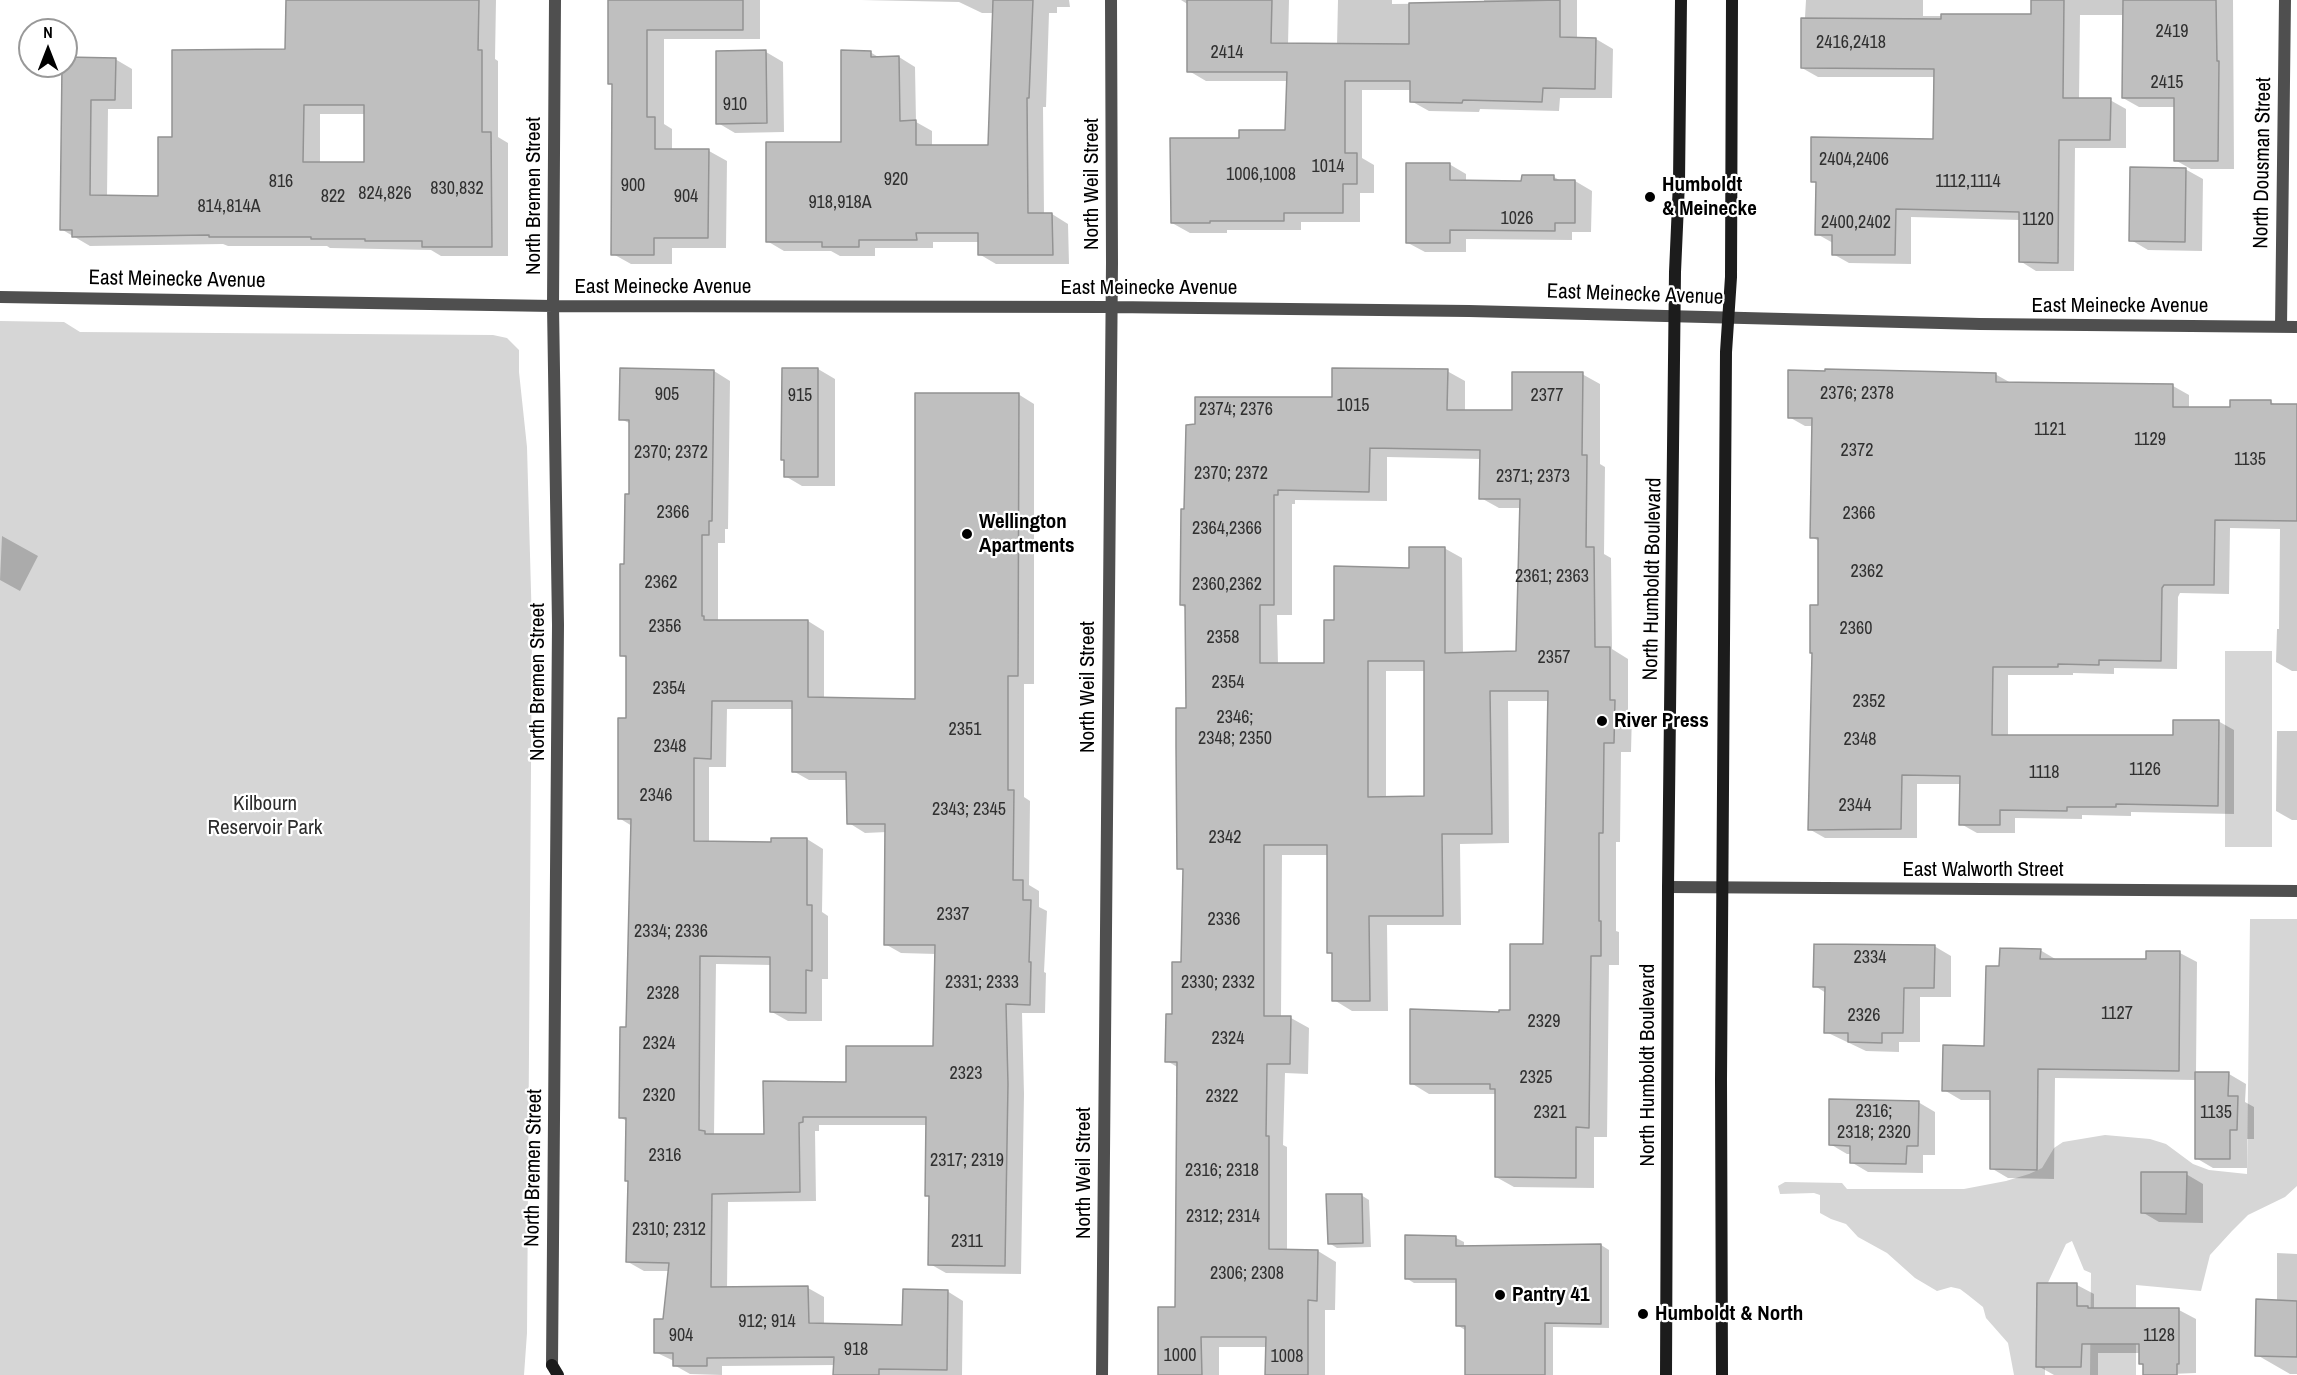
<!DOCTYPE html>
<html>
<head>
<meta charset="utf-8">
<style>
  body { margin:0 }
  #map { position:relative; width:2297px; height:1375px; overflow:hidden; background:#fff; font-family:"Archivo Narrow",sans-serif }
  canvas { display:block }
  .north { position:absolute; left:18px; top:18px; width:60px; height:60px; box-sizing:border-box; background:#fff; border:2px solid #999; border-radius:50%; rotate:0deg; font-size:16px; font-weight:700; line-height:24px; text-align:center; color:#000 }
  .north::after { content:''; display:block; margin:auto; width:21px; height:27px; background:#000; clip-path:polygon(50% 0,100% 100%,50% 72%,0 100%) }
</style>
</head>
<body>
<div id="map">
<canvas width="2297" height="1375"></canvas>
<div class="north">N</div>
</div>
<script>
const ctx = document.querySelector('canvas').getContext('2d');
ctx.lineJoin = 'round';
function fillPath(path, color) { ctx.fillStyle = color; ctx.fill(path, 'evenodd'); }
const toPath = rows => new Path2D(rows.map(r => 'M' + r).join(''));
function trace(path, color, width, dash) { ctx.strokeStyle = color; ctx.lineWidth = width; ctx.lineCap = dash ? 'butt' : 'round'; ctx.setLineDash(dash || []); ctx.stroke(path); }
function drawText(font, color, halo, rows, align = 'center') {
  ctx.font = font + ' "Archivo Narrow",sans-serif'; ctx.lineWidth = 4.5; ctx.setLineDash([]); ctx.textBaseline = 'middle'; ctx.strokeStyle = halo; ctx.fillStyle = color; for (const [text, x, y, turn = 0] of rows) {
    ctx.save(); ctx.translate(x, y); ctx.rotate((+turn || 0) * Math.PI / 180); ctx.textAlign = isNaN(turn) ? turn : align; if (halo) ctx.strokeText(text, 0, 0); ctx.fillText(text, 0, 0); ctx.restore();
  }
}
const green = toPath([
  [0,321,64,322,80,332,493,335,507,338,519,350,519,372,527,447,532,627,527,1333,524,1375,0,1375],
  [2225,651,2272,651,2272,847,2225,847],
  [2250,919,2297,919,2297,1186,2285,1197,2248,1215,2232,1231,2210,1255,2201,1291,2136,1285,2136,1375,2090,1375,2091,1273,2084,1270,2072,1241,2066,1244,2045,1289,2045,1375,2014,1375,2008,1343,1986,1318,1983,1307,1968,1295,1960,1289,1951,1287,1937,1291,1915,1278,1887,1253,1858,1237,1846,1224,1831,1219,1820,1213,1820,1195,1814,1193,1780,1194,1778,1186,1785,1182,1842,1183,1847,1189,1964,1189,2006,1181,2029,1174,2042,1168,2054,1148,2063,1142,2105,1135,2150,1139,2166,1144,2193,1164,2209,1170,2247,1174]
]);
const shadow = toPath([
  [287,0,496,0,495,59,498,61,498,137,508,143,508,256,441,256,431,250,330,248,327,246,228,246,223,244,90,246,61,229,64,66,66,66,66,59,115,59,132,69,132,109,108,109,107,197,160,198,173,139,287,51],
  [320,114,365,114,366,163,320,163],
  [610,0,760,0,760,39,664,39,664,124,672,129,672,151,709,151,727,161,726,248,672,248,672,264,631,264,613,254,613,85,610,83],
  [861,0,1069,0,1070,7,1057,7,1057,13,1049,13,1046,107,1043,107,1044,214,1052,214,1068,224,1069,264,996,264,979,254,979,242,933,242,933,248,875,248,875,256,840,256,831,251,784,251,767,241,842,144,870,52,880,58,899,57,915,67,916,122,932,131,932,146,990,146,994,13,982,13,959,2],
  [1181,0,1289,0,1288,45,1337,45,1338,0,1392,0,1392,4,1484,3,1484,0,1577,0,1577,39,1596,39,1613,49,1612,98,1560,98,1559,111,1480,109,1479,112,1429,111,1411,101,1411,90,1362,90,1362,158,1374,165,1374,193,1360,193,1360,222,1301,222,1301,230,1227,230,1227,233,1190,233,1172,223,1240,140,1287,131,1288,81,1206,81,1189,71,1189,5],
  [1806,0,1923,0,1923,16,2033,16,2033,0,2233,0,2234,169,2191,169,2175,160,2176,107,2139,107,2123,98,2124,15,2080,15,2079,99,2110,100,2126,109,2126,148,2075,148,2074,271,2036,271,2020,261,2020,220,1911,217,1911,264,1849,263,1833,254,1833,243,1817,234,1818,184,1812,181,1934,140,1935,77,1818,77,1802,68],
  [766,52,783,62,784,132,735,133,718,123],
  [1449,164,1466,174,1466,182,1523,182,1554,177,1561,181,1575,181,1592,191,1591,232,1572,232,1572,240,1466,239,1466,252,1425,252,1408,243],
  [2185,169,2203,179,2202,251,2148,250,2131,240],
  [783,369,818,369,835,379,835,486,802,486,785,476,785,461,783,460],
  [714,371,730,381,728,529,725,529,725,543,718,543,718,621,808,621,824,631,824,699,917,701,1018,394,1034,404,1034,684,1024,684,1024,797,1030,801,1029,885,1039,891,1039,907,1047,911,1044,972,1046,973,1045,1013,1022,1013,1024,1094,1021,1274,946,1273,930,1264,930,1197,927,1195,927,1125,819,1125,819,1131,815,1131,816,1201,728,1202,727,1289,808,1288,824,1297,824,1325,904,1326,947,1291,963,1301,962,1375,835,1375,835,1365,722,1366,722,1375,690,1374,674,1365,674,1361,655,1352,665,1321,670,1271,644,1271,628,1262,629,1182,626,1180,628,1122,620,1117,627,1028,632,826,619,818,628,720,628,659,621,655,631,496,631,424,621,419],
  [727,709,793,709,793,771,809,780,848,780,849,823,865,833,887,832,885,944,901,953,936,954,934,1047,848,1084,766,1135,714,1136,716,964,772,965,772,1012,788,1021,822,1021,822,979,828,979,828,916,822,912,823,849,807,839,772,839,772,843,709,843,709,767,726,767],
  [1447,371,1465,381,1465,412,1514,412,1582,374,1600,384,1600,464,1605,467,1604,554,1611,558,1612,649,1628,659,1628,710,1632,712,1631,752,1621,752,1620,842,1616,842,1616,931,1619,932,1619,965,1609,965,1607,1137,1594,1137,1594,1188,1514,1187,1496,1177,1496,1094,1429,1094,1411,1083,1500,1014,1511,1011,1544,945,1550,701,1508,701,1509,843,1460,844,1461,925,1387,925,1388,1011,1352,1011,1334,1000,1333,955,1328,952,1329,855,1282,855,1281,1017,1291,1018,1309,1028,1308,1074,1285,1073,1283,1145,1287,1147,1287,1251,1318,1251,1336,1262,1335,1310,1325,1310,1325,1375,1267,1375,1267,1347,1219,1347,1219,1375,1160,1375,1177,1308,1179,1068,1167,1061,1182,964,1184,871,1179,868,1188,710,1186,608,1181,605,1185,510,1333,398],
  [1387,457,1481,459,1481,498,1499,508,1521,508,1517,653,1463,654,1462,558,1444,548,1336,622,1326,664,1278,664,1277,615,1292,615,1292,504,1295,504,1295,500,1387,501],
  [1386,671,1426,671,1426,797,1386,798],
  [1995,374,2011,383,2173,386,2189,395,2189,409,2231,409,2271,402,2277,406,2297,406,2297,671,2292,671,2276,662,2277,629,2279,629,2280,529,2230,528,2229,594,2180,593,2178,597,2177,669,2114,668,2114,674,2073,673,2073,675,2008,675,2008,736,2175,736,2218,721,2234,730,2234,814,2131,812,2131,816,2082,815,2082,819,2015,818,2015,833,1977,833,1961,824,1961,784,1917,784,1917,838,1825,838,1809,829,1819,607,1820,542,1812,537,1813,426,1805,426,1789,417],
  [2,536,38,556,20,591,0,580],
  [2277,731,2297,731,2297,820,2292,820,2276,811],
  [1934,946,1951,956,1951,997,1920,997,1920,1042,1899,1042,1899,1052,1866,1051,1826,1032,1826,993,1815,986],
  [2040,950,2057,960,2147,960,2180,953,2197,962,2196,1073,2229,1074,2246,1084,2245,1102,2254,1107,2254,1139,2247,1139,2247,1168,2213,1168,2196,1158,2196,1080,2055,1078,2054,1179,2008,1178,1991,1168,1992,1100,1961,1100,1944,1090,1986,1047,2001,967],
  [1918,1102,1935,1112,1935,1155,1923,1155,1923,1173,1868,1172,1851,1162,1851,1154,1847,1154,1830,1144],
  [2186,1174,2203,1184,2203,1223,2159,1222,2142,1212],
  [1361,1195,1369,1200,1371,1247,1337,1248,1329,1243],
  [1456,1238,1464,1242,1464,1248,1601,1245,1609,1250,1609,1328,1553,1327,1553,1375,1467,1375,1465,1330,1457,1325,1457,1283,1414,1283,1406,1278],
  [2277,1253,2297,1254,2297,1374,2290,1374,2257,1355,2277,1302],
  [2077,1285,2094,1294,2094,1310,2179,1310,2196,1319,2196,1373,2144,1375,2144,1366,2141,1364,2141,1353,2098,1353,2098,1375,2054,1375,2038,1366]
]);
const building = toPath([
  [286,0,479,0,478,50,482,50,482,132,491,132,492,247,422,247,422,241,365,241,365,239,311,239,311,237,209,237,209,235,72,237,72,230,60,230,62,66,66,66,66,57,116,58,115,100,91,100,90,195,158,196,158,137,172,137,172,50,285,49,286,0],
  [304,105,364,105,364,162,303,162,304,105],
  [608,0,743,0,743,30,647,30,647,117,655,117,655,149,709,149,708,238,654,238,654,255,611,255,612,84,608,84,608,0],
  [993,0,1033,0,1029,98,1027,98,1028,213,1052,213,1053,255,978,255,978,233,916,233,917,240,859,240,859,247,822,247,822,242,766,242,766,142,841,142,841,50,871,51,871,57,899,56,900,121,916,120,916,145,988,145,993,0],
  [1187,0,1272,0,1271,43,1409,44,1409,3,1560,0,1560,37,1596,38,1595,89,1543,88,1542,102,1463,100,1462,103,1410,102,1410,81,1345,81,1345,153,1357,153,1357,184,1343,184,1343,213,1284,213,1284,221,1210,221,1210,223,1171,223,1170,138,1239,138,1239,130,1285,130,1287,72,1187,72,1187,0],
  [2031,0,2064,0,2063,98,2111,98,2110,140,2059,140,2058,263,2019,262,2019,212,1896,209,1895,255,1832,255,1832,235,1815,235,1816,182,1811,182,1811,137,1933,139,1934,69,1801,68,1801,18,1941,19,1941,14,2031,14,2031,0],
  [2123,0,2216,0,2217,61,2219,61,2218,161,2174,161,2174,98,2122,98,2123,0],
  [766,50,767,123,716,124,716,51,766,50],
  [1406,163,1450,163,1450,180,1521,181,1522,175,1554,175,1554,180,1575,180,1575,223,1555,223,1555,231,1450,230,1450,243,1406,243,1406,163],
  [2130,167,2186,168,2185,242,2129,241,2130,167],
  [620,368,714,370,712,521,709,521,709,535,702,535,702,616,704,616,704,620,808,620,808,697,915,699,915,393,1019,393,1018,676,1008,676,1008,790,1014,790,1013,880,1023,880,1023,900,1031,900,1029,962,1031,962,1030,1005,1006,1004,1008,1084,1005,1266,928,1265,929,1196,925,1196,926,1117,803,1117,803,1122,799,1123,800,1192,712,1194,711,1287,808,1286,809,1323,902,1325,903,1289,948,1290,947,1370,879,1369,879,1375,833,1375,834,1357,707,1358,707,1366,673,1366,673,1353,654,1353,654,1319,663,1319,669,1263,626,1262,628,1181,625,1181,626,1118,619,1118,620,1027,626,1027,631,819,618,819,618,718,626,718,626,656,620,656,620,564,624,564,625,494,629,494,629,420,619,420,620,368],
  [712,701,792,701,792,772,846,772,847,824,885,824,884,945,935,945,933,1046,846,1046,846,1082,763,1081,764,1134,705,1134,705,1131,699,1130,700,956,770,957,770,1012,806,1013,806,970,812,971,812,905,807,905,807,838,771,838,771,842,694,841,694,758,711,759,712,701],
  [782,368,818,368,818,477,784,477,784,460,781,460,782,368],
  [1332,368,1448,369,1447,410,1512,410,1512,372,1583,372,1582,455,1587,455,1586,547,1594,547,1595,647,1610,647,1610,700,1615,700,1614,743,1604,743,1603,833,1599,833,1599,921,1601,921,1601,956,1591,956,1589,1128,1576,1127,1576,1178,1495,1177,1495,1089,1490,1089,1490,1084,1410,1084,1410,1009,1499,1012,1499,1010,1510,1010,1510,944,1543,944,1548,691,1490,691,1492,834,1442,834,1443,916,1369,916,1370,1001,1332,1001,1332,953,1327,953,1327,845,1264,845,1264,1016,1291,1016,1290,1064,1267,1064,1266,1136,1269,1136,1269,1249,1318,1250,1317,1301,1308,1300,1308,1375,1265,1375,1266,1337,1201,1337,1202,1375,1158,1375,1158,1307,1175,1307,1177,1062,1165,1062,1166,1014,1172,1014,1172,962,1181,962,1183,869,1177,869,1176,747,1176,708,1186,708,1185,605,1180,605,1181,509,1184,509,1186,425,1195,424,1195,397,1332,397,1332,368],
  [1370,448,1480,450,1479,499,1520,499,1516,651,1445,653,1445,547,1409,547,1409,568,1334,566,1334,620,1324,620,1324,663,1260,663,1260,605,1274,605,1274,495,1278,495,1278,490,1369,492,1370,448],
  [1368,661,1424,661,1424,796,1368,797,1368,661],
  [1825,369,1996,373,1996,382,2173,384,2173,407,2230,407,2230,400,2271,400,2271,404,2297,404,2297,521,2215,520,2214,585,2164,585,2162,588,2161,661,2099,660,2099,665,2058,664,2058,667,1993,667,1992,735,2173,735,2173,720,2219,720,2218,806,2116,804,2116,807,2067,807,2067,811,2000,810,2000,825,1959,825,1960,776,1902,775,1901,829,1808,830,1812,653,1810,653,1810,605,1818,605,1818,538,1810,538,1812,418,1788,418,1788,370,1825,371,1825,369],
  [1814,944,1935,945,1934,988,1904,988,1903,1033,1882,1033,1882,1043,1848,1042,1848,1033,1824,1033,1825,987,1813,987,1814,944],
  [2000,948,2041,949,2040,959,2146,959,2146,951,2180,951,2179,1071,2038,1069,2037,1170,1990,1169,1990,1091,1942,1091,1943,1045,1984,1046,1986,966,1999,966,2000,948],
  [2195,1072,2229,1072,2228,1096,2238,1096,2237,1130,2230,1130,2230,1159,2195,1159,2195,1072],
  [1829,1099,1919,1101,1918,1146,1907,1146,1906,1164,1850,1163,1850,1146,1829,1145,1829,1099],
  [2141,1172,2187,1172,2186,1214,2141,1213,2141,1172],
  [1326,1194,1362,1194,1363,1243,1328,1244,1326,1194],
  [1405,1235,1456,1236,1456,1246,1601,1244,1601,1324,1545,1323,1545,1375,1465,1375,1465,1326,1456,1326,1456,1279,1405,1279,1405,1235],
  [2037,1283,2077,1283,2077,1306,2088,1306,2088,1308,2179,1308,2179,1364,2177,1364,2177,1375,2143,1375,2143,1364,2139,1364,2139,1344,2082,1344,2081,1367,2036,1367,2037,1283],
  [2256,1299,2297,1301,2297,1357,2255,1356,2256,1299]
]);
const minor = toPath([
  [0,297,553,306,1110,307,1469,311,1980,324,2297,327],
  [2281,327,2285,0],
  [1668,887,2297,891],
  [552,1365,558,625,553,306,555,0],
  [1102,1375,1112,263,1111,0]
]);
const secondary = toPath([
  [552,1365,558,1375],
  [1666,1375,1668,887,1675,272,1679,182,1681,0],
  [1722,1375,1721,1079,1726,352,1731,277,1732,0]
]);
const markers = [
  [1650,197,6,"#000"],
  [967,534,6,"#000"],
  [1602,721,6,"#000"],
  [1500,1295,6,"#000"],
  [1643,1314,6,"#000"]
];
const numberNames = [
  ["2419",2172,32],
  ["2416,2418",1851,43],
  ["2414",1227,53],
  ["2415",2167,83],
  ["910",735,105],
  ["2404,2406",1854,160],
  ["1014",1328,167],
  ["1006,1008",1261,175],
  ["920",896,180],
  ["816",281,182],
  ["1112,1114",1968,182],
  ["900",633,186],
  ["830,832",457,189],
  ["824,826",385,194],
  ["822",333,197],
  ["904",686,197],
  ["918,918A",840,203],
  ["814,814A",229,207],
  ["1026",1517,219],
  ["1120",2038,220],
  ["2400,2402",1856,223],
  ["2376; 2378",1857,394],
  ["905",667,395],
  ["915",800,396],
  ["2377",1547,396],
  ["1015",1353,406],
  ["2374; 2376",1236,410],
  ["1121",2050,430],
  ["1129",2150,440],
  ["2372",1857,451],
  ["2370; 2372",671,453],
  ["1135",2250,460],
  ["2370; 2372",1231,474],
  ["2371; 2373",1533,477],
  ["2366",673,513],
  ["2366",1859,514],
  ["2364,2366",1227,529],
  ["2362",1867,572],
  ["2361; 2363",1552,577],
  ["2362",661,583],
  ["2360,2362",1227,585],
  ["2356",665,627],
  ["2360",1856,629],
  ["2358",1223,638],
  ["2357",1554,658],
  ["2354",1228,683],
  ["2354",669,689],
  ["2352",1869,702],
  ["2346;",1235,718],
  ["2348; 2350",1235,739],
  ["2351",965,730],
  ["2348",1860,740],
  ["2348",670,747],
  ["1126",2145,770],
  ["1118",2044,773],
  ["2346",656,796],
  ["2344",1855,806],
  ["2343; 2345",969,810],
  ["2342",1225,838],
  ["2337",953,915],
  ["2336",1224,920],
  ["2334; 2336",671,932],
  ["2334",1870,958],
  ["2331; 2333",982,983],
  ["2330; 2332",1218,983],
  ["2328",663,994],
  ["1127",2117,1014],
  ["2326",1864,1016],
  ["2329",1544,1022],
  ["2324",1228,1039],
  ["2324",659,1044],
  ["2323",966,1074],
  ["2325",1536,1078],
  ["2320",659,1096],
  ["2322",1222,1097],
  ["2316;",1874,1112],
  ["2318; 2320",1874,1133],
  ["2321",1550,1113],
  ["1135",2216,1113],
  ["2316",665,1156],
  ["2317; 2319",967,1161],
  ["2316; 2318",1222,1171],
  ["2312; 2314",1223,1217],
  ["2310; 2312",669,1230],
  ["2311",967,1242],
  ["2306; 2308",1247,1274],
  ["912; 914",767,1322],
  ["904",681,1336],
  ["1128",2159,1336],
  ["918",856,1350],
  ["1000",1180,1356],
  ["1008",1287,1357]
];
const streetNames = [
  ["North Dousman Street",2263,163,-89],
  ["North Weil Street",1092,184,-90],
  ["North Bremen Street",534,196,-90],
  ["East Meinecke Avenue",177,280,1],
  ["East Meinecke Avenue",663,287],
  ["East Meinecke Avenue",1149,288],
  ["East Meinecke Avenue",1635,295,2],
  ["East Meinecke Avenue",2120,306],
  ["North Humboldt Boulevard",1653,579,-89],
  ["North Bremen Street",538,682,-90],
  ["North Weil Street",1088,687,-90],
  ["East Walworth Street",1983,870],
  ["North Humboldt Boulevard",1648,1065,-90],
  ["North Bremen Street",534,1168,-89],
  ["North Weil Street",1084,1173,-90]
];
const poiNames = [
  ["Humboldt",1662,185],
  ["& Meinecke",1662,209],
  ["Wellington",979,522],
  ["Apartments",979,546],
  ["River Press",1614,721],
  ["Pantry 41",1512,1295],
  ["Humboldt & North",1655,1314]
];
const parkNames = [
  ["Kilbourn",265,804],
  ["Reservoir Park",265,828]
];
fillPath(green, '#d6d6d6');
fillPath(shadow, '#0003');
fillPath(building, '#bfbfbf');
trace(building, '#939393', 1.5);
trace(minor, '#4f4f4f', 12);
trace(secondary, '#1c1c1c', 12);
for (const [x, y, r, color] of markers) { const dot = new Path2D(); dot.arc(x, y, r, 0, 2 * Math.PI); ctx.fillStyle = color; ctx.fill(dot); trace(dot, '#fff', 2); }
drawText('18px', '#303030', null, numberNames);
drawText('21px', '#000', '#fff', streetNames);
drawText('bold 21px', '#000', '#fff', poiNames, 'left');
drawText('21px', '#2d2d2d', '#fff', parkNames);
</script>
</body>
</html>
